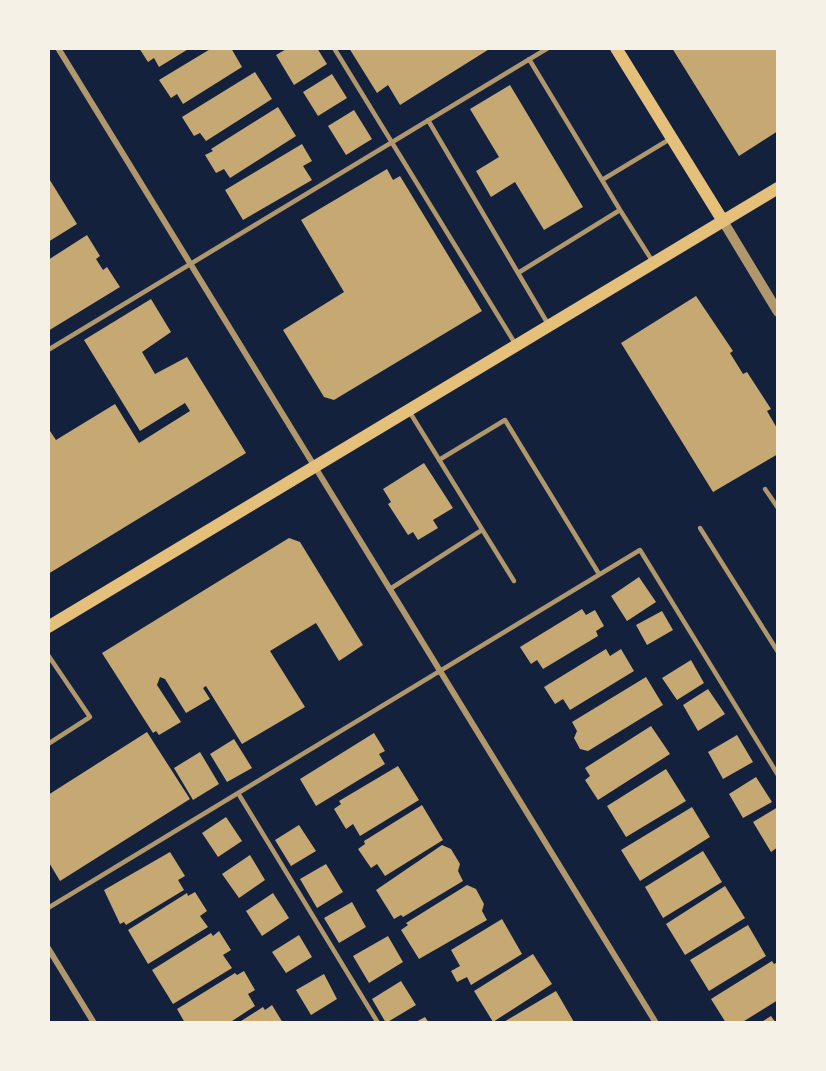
<!DOCTYPE html>
<html>
<head>
<meta charset="utf-8">
<style>
  body { margin:0 }
  #map { position:relative; width:826px; height:1071px; overflow:hidden; background:#14213d; font-family:Signika,sans-serif }
  canvas { display:block }
  .frame { position:absolute; inset:0; border:50px solid #f6f1e7; pointer-events:none }
</style>
</head>
<body>
<div id="map">
<canvas width="826" height="1071"></canvas>
<div class="frame"></div>
</div>
<script>
const ctx = document.querySelector('canvas').getContext('2d');
ctx.lineJoin = 'round';
function fillPath(path, color) { ctx.fillStyle = color; ctx.fill(path, 'evenodd'); }
const toPath = rows => new Path2D(rows.map(r => 'M' + r).join(''));
function trace(path, color, width, dash) { ctx.strokeStyle = color; ctx.lineWidth = width; ctx.lineCap = dash ? 'butt' : 'round'; ctx.setLineDash(dash || []); ctx.stroke(path); }
const building = toPath([
  [139,48,190,48,159,67,154,58,148,62],
  [212,48,231,48,242,67,183,104,177,94,171,98,159,80],
  [288,48,317,48,327,64,294,85,276,55],
  [349,48,491,48,400,105,388,85,377,93],
  [672,48,778,48,778,131,739,156],
  [255,72,272,99,206,141,200,133,194,136,182,117],
  [332,74,347,98,318,116,303,92],
  [510,85,583,207,544,230,515,182,491,197,476,171,499,157,470,109],
  [278,107,296,136,230,178,224,169,216,173,205,155,213,151,211,149],
  [354,110,372,139,346,155,328,126],
  [302,144,312,161,303,166,312,180,243,220,225,190],
  [387,169,393,180,400,176,482,311,334,400,324,397,283,330,344,292,301,220],
  [48,177,77,224,48,242],
  [87,235,100,256,96,259,103,270,107,267,120,287,48,331,48,260],
  [696,296,733,351,730,353,743,374,747,372,771,409,767,411,778,430,778,454,713,492,621,343],
  [151,299,171,332,142,352,155,374,187,357,246,453,48,574,48,428,56,440,115,404,139,443,190,411,185,403,140,431,84,340],
  [424,463,453,508,433,520,438,528,418,540,413,532,408,535,388,504,391,502,383,489],
  [289,538,300,542,363,645,339,661,316,623,270,651,305,707,242,744,206,686,203,688,210,699,186,713,165,679,160,677,157,685,181,722,159,735,156,731,153,733,102,653],
  [639,577,656,602,627,621,611,596],
  [582,609,586,615,595,610,604,626,596,631,598,636,543,669,537,660,531,664,520,647],
  [662,611,673,630,647,645,636,625],
  [606,649,610,656,621,649,634,671,570,710,563,699,555,704,544,687],
  [691,660,704,683,677,700,662,678],
  [646,677,663,705,588,751,580,749,574,738,577,731,572,722],
  [708,689,725,714,698,731,683,705],
  [651,726,670,754,598,800,585,780,590,776,585,768],
  [147,732,190,799,60,881,48,861,48,795],
  [374,733,385,751,379,754,385,764,316,806,300,779],
  [737,735,753,762,723,779,708,752],
  [234,739,252,768,227,782,210,754],
  [200,752,219,784,193,800,174,768],
  [398,766,419,800,360,836,353,824,346,829,334,809,341,804,339,801],
  [666,769,686,801,626,837,607,806],
  [756,777,772,802,743,818,729,794],
  [422,805,443,840,385,876,377,864,371,868,358,849,365,844,364,841],
  [692,807,710,837,640,881,621,850],
  [778,807,778,847,771,852,753,822],
  [226,817,242,841,218,857,202,833],
  [299,825,316,851,291,866,275,840],
  [442,845,451,849,460,864,458,871,463,881,403,917,401,915,394,919,376,890],
  [703,851,722,882,663,918,645,887],
  [170,852,185,876,178,880,184,890,126,925,124,922,120,924,104,890],
  [250,855,265,880,239,898,222,874],
  [326,864,343,892,317,908,300,879],
  [467,885,476,889,484,904,482,911,487,920,419,959,401,930,408,925,406,923],
  [725,886,745,918,685,955,666,924],
  [195,892,207,911,200,916,208,927,148,964,128,930,187,893,188,896],
  [273,893,289,918,262,936,246,911],
  [352,902,366,927,339,943,324,918],
  [502,919,522,954,471,985,467,977,457,982,451,971,460,966,451,950],
  [748,925,766,956,709,991,690,960],
  [219,931,231,950,223,955,232,968,173,1004,152,970,211,933,213,936],
  [299,935,312,957,286,973,272,952],
  [388,936,403,962,369,983,353,956],
  [533,954,552,984,493,1022,474,991],
  [772,961,774,964,778,962,778,1000,741,1023,726,1023,711,999],
  [244,971,255,990,248,994,255,1006,229,1023,185,1023,177,1009,235,973,237,975],
  [324,974,337,999,311,1015,296,990],
  [401,981,416,1005,386,1023,372,999],
  [556,991,574,1022,502,1023],
  [272,1005,283,1023,238,1023,263,1007,265,1010],
  [771,1016,776,1023,760,1023],
  [425,1017,429,1023,414,1023]
]);
const service = toPath([
  [334,48,516,345],
  [529,59,602,180],
  [428,120,548,324],
  [620,210,602,180,670,139],
  [518,273,620,210,653,262],
  [48,350,548,48],
  [409,411,514,581],
  [439,460,505,420,599,574],
  [765,489,778,508],
  [700,528,778,652],
  [390,589,482,530],
  [48,655,90,717,48,744],
  [238,793,378,1023],
  [48,908,640,550,778,775]
]);
const minor = toPath([
  [58,48,656,1023],
  [48,948,94,1023]
]);
const tertiary = toPath([
  [723,221,778,312]
]);
const secondary = toPath([
  [616,48,723,221],
  [48,627,778,188]
]);
fillPath(building, '#c6a872');
trace(service, '#b1986c', 4.5);
trace(minor, '#b1986c', 6);
trace(tertiary, '#b1986c', 10);
trace(secondary, '#e5c07b', 12);
</script>
</body>
</html>
